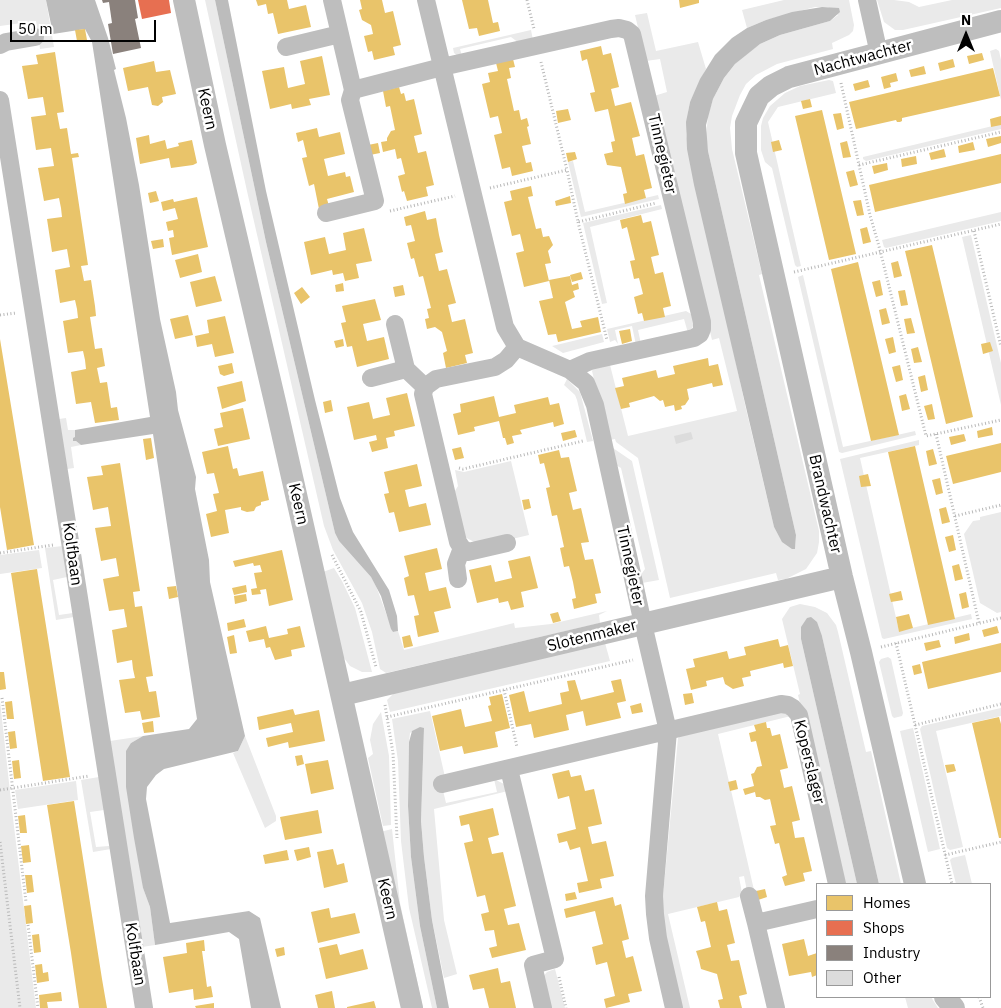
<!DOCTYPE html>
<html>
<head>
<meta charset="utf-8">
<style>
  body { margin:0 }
  #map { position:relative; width:1001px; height:1008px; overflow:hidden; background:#fff; font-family:"IBM Plex Sans",sans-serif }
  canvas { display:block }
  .legend { position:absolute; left:816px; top:883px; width:175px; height:115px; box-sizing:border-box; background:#fff; border:1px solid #999; margin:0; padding:6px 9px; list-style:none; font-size:15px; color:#000 }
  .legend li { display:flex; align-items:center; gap:10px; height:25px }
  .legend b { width:25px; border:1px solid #999 }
  .north { position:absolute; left:941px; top:10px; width:50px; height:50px; -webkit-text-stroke:4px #fff; paint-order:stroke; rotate:0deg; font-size:14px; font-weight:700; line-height:20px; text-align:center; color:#000 }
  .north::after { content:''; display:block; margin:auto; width:18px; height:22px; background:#000; clip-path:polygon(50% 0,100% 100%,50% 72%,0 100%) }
  .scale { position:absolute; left:10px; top:20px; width:146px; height:22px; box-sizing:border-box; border:2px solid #000; border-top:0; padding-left:6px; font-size:15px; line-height:18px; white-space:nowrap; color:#000; -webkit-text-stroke:4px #fff; paint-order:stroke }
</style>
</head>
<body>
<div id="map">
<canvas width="1001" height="1008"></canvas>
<ul class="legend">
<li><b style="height:14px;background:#e9c46a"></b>Homes</li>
<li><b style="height:14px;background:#e76f51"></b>Shops</li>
<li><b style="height:14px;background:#8a817c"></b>Industry</li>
<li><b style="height:14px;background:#dcdcdc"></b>Other</li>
</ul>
<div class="north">N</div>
<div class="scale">50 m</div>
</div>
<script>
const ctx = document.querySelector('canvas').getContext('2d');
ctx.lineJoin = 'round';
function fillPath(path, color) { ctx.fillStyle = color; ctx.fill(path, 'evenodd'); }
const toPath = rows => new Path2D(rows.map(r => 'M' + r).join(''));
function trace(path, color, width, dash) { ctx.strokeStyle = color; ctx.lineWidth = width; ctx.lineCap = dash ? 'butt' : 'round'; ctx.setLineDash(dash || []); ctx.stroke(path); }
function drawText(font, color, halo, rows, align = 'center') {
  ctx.font = font + ' "IBM Plex Sans",sans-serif'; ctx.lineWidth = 5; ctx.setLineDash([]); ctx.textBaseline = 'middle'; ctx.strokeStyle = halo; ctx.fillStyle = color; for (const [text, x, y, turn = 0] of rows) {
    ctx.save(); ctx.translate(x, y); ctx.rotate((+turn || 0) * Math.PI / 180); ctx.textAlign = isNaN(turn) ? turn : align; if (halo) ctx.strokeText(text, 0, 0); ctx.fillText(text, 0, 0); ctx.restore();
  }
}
const green = toPath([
  [0,0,46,0,54,47,40,49,36,21,0,26],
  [205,0,215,0,266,242,335,533,339,541,371,577,376,586,393,632,398,631,404,650,514,623,515,628,551,624,607,611,599,615,600,623,386,673,380,669,372,632,362,603,333,550,324,526,247,191],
  [784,0,849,0,854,25,853,31,849,35,832,43,833,49,777,64,756,75,746,84,740,95,732,116,730,128,732,149,762,274,759,275,819,531,819,542,817,553,806,569,786,579,778,580,776,573,670,598,638,458,616,442,615,439,609,440,592,371,593,369,610,365,628,436,737,411,719,338,712,340,654,96,667,92,660,59,646,61,635,15,647,13,656,51,698,42,706,69,690,102,688,112,686,134,746,409,774,527,782,541,795,549,796,535,708,151,706,136,708,116,713,99,724,78,735,64,746,54,760,44,780,35,830,21,838,15,828,7,815,7,766,20,747,28,742,10],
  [877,0,894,0,909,2,919,7,952,0,1001,0,1001,8,903,30,895,30,884,22],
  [531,30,533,40,519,43,511,37,460,49,462,56,459,57,454,53,453,48],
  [996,49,999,51,1001,60,1001,100,990,51],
  [829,80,833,81,836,93,778,107,768,122,801,266,797,267,795,265,772,168,765,162,761,150,761,126,763,118,770,106,785,93,800,86],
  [1001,124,1001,129,866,161,863,159,863,157],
  [573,161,585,212,658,195,659,199,581,217,568,162],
  [661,205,662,209,590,227,607,303,602,304,583,223],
  [1001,212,1001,221,886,248,884,247,882,240],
  [971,235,1001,363,1001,405,962,237],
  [803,275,843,447,915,431,916,435,842,453,839,452,798,277],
  [686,311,691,314,694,324,690,332,688,333,684,319,638,330,641,344,636,345,632,326,615,330,618,344,615,340,610,342,607,329],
  [602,334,604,342,563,353,552,346],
  [567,379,580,392,593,441,587,442,577,400,575,395,564,385],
  [66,418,68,430,75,430,76,441,81,445,71,447,74,468,67,469,59,419],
  [919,440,919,445,860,458,899,631,971,614,972,619,884,639,882,638,840,459],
  [610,446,632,461,659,580,642,583,640,576,645,569,621,468,614,464],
  [511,461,529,535,512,539,476,543,463,536,453,494,458,486,455,470,464,472],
  [1001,512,1001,612,997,613,980,603,964,534,973,521,980,520,980,517],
  [63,546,67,577,53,580,59,615,73,613,74,617,56,620,45,548],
  [39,550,42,568,0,574,0,555],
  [334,568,342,581,355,608,372,672,362,672,350,666,341,654,323,572],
  [800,604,815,607,827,613,836,625,838,632,866,752,871,751,901,884,879,884,822,636,801,639,857,884,844,884,798,695,800,694,782,619,790,607],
  [605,643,610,661,390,712,387,700,394,693],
  [888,657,891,659,903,713,902,716,894,718,892,716,879,662,881,659],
  [0,701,12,810,36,1008,0,1008],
  [1001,708,1001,716,936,731,963,847,950,850,947,848,920,729,922,726],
  [430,711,445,777,440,778,446,803,497,792,494,779,504,784,508,791,434,809,444,920,457,974,444,978,432,920,424,857,421,821,424,728,417,729,410,733,409,742,408,806,411,857,420,926,437,1008,432,1008,409,908,401,841,398,761,392,719],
  [782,711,791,716,718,734,754,890,747,891,744,876,739,877,742,893,739,897,668,914,690,1008,682,1008,664,931,662,906,678,738,680,736],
  [381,712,389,756,391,825,383,826,368,758,373,754,370,740,373,724],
  [913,728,940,849,928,852,900,731],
  [143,736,131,743,143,888,150,907,155,945,142,947,110,741],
  [245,736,276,816,276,821,265,828,233,753,238,751],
  [99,777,104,810,90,812,96,847,109,846,111,849,93,852,81,780],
  [76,781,78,800,18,809,15,790],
  [392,829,400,903,423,1008,419,1008,380,832],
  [965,855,972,884,956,884,950,860,952,858],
  [555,969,565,1008,549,1008,542,978,547,972],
  [905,997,931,997,938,1008,908,1008]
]);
const water = toPath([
  [46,0,95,0,108,38,116,69,114,70,126,118,139,185,160,319,176,392,178,410,196,477,195,489,209,560,210,582,245,736,238,751,164,769,156,775,147,787,146,799,170,923,249,911,260,918,281,1008,251,1008,239,939,229,932,155,945,150,907,143,888,134,838,126,787,126,751,131,743,143,736,189,729,197,719,153,434,81,445,76,441,73,441,73,438,75,437,75,430,150,417,92,42,85,29,53,34],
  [215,0,228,0,266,191,315,400,340,498,353,532,389,590,397,616,398,631,393,632,391,629,381,596,371,577,339,541,335,533,266,242],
  [822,7,839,8,840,12,830,21,780,35,760,44,735,64,724,78,713,99,706,125,708,151,796,535,795,549,792,549,782,542,774,527,694,185,687,149,686,122,690,102,700,79,715,55,732,38,747,28,766,20,792,12],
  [811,617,817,622,822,636,879,884,857,884,801,639,801,627,807,618],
  [420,727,424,728,421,821,424,857,432,920,449,1008,437,1008,420,926,411,857,408,806,409,742,412,731]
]);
const homes = toPath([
  [256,0,287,0,289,9,306,5,311,27,278,34,273,13,268,14,266,4,258,6],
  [360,0,382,0,385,13,393,11,401,45,393,47,395,55,374,60,372,51,368,52,364,36,373,34,371,25,362,20,359,10,362,9],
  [462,0,488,0,493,23,498,22,500,31,479,36,477,28,469,29],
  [679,0,699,0,699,3,680,8],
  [85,29,87,40,77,41,75,30],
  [601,46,603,55,611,53,619,87,611,89,615,106,631,102,640,136,632,138,636,156,644,154,652,188,644,190,646,198,625,204,623,194,627,193,621,167,607,165,604,154,613,152,611,142,615,141,608,109,595,112,590,93,595,92,587,59,582,61,580,51],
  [55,52,64,112,57,113,60,129,67,128,71,154,78,153,79,157,72,158,88,265,81,266,84,281,91,280,95,306,96,316,90,317,95,349,102,348,105,366,97,368,100,383,107,382,111,408,117,407,119,420,95,423,91,402,76,404,71,372,86,369,85,360,83,351,68,353,63,321,78,318,77,309,75,300,60,303,55,270,70,267,67,249,52,252,47,219,62,217,61,208,59,198,44,201,38,168,54,166,51,148,36,150,31,117,46,115,43,97,28,99,22,66,38,64,36,55],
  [982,53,984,60,969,64,967,56],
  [322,56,330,95,309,99,311,105,292,109,291,104,270,109,262,71,284,67,288,88,305,84,300,61],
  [513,59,515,67,509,68,511,78,507,79,514,111,519,110,521,120,527,118,529,126,527,127,531,144,522,146,526,163,531,162,533,171,512,176,510,167,502,169,494,135,502,133,498,116,490,118,482,84,490,82,488,73,498,71,496,63],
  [953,59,955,67,940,71,938,63],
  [154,61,156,72,170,70,176,94,162,97,163,102,158,106,152,105,148,87,128,91,123,68],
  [924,66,926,74,911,77,909,70],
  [993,68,1000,96,902,118,902,121,900,122,897,122,896,120,856,129,849,102],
  [896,73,898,81,890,83,891,87,884,89,881,77],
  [868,80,870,87,855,91,853,84],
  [399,87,401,94,404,93,406,101,414,99,422,134,414,136,418,153,426,151,434,185,426,187,428,196,407,201,404,191,402,192,398,176,405,174,401,158,397,159,395,149,383,152,381,142,387,141,387,138,391,131,395,130,390,106,386,107,383,91],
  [810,99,812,107,803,109,801,101],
  [568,109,571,120,558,123,556,111],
  [822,110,856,254,829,260,795,116],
  [841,113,844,128,837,130,833,114],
  [1001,116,1001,125,991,127,990,119],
  [317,128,319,137,340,132,345,154,324,159,328,176,345,172,346,177,350,176,354,192,327,199,329,206,319,209,314,184,309,186,302,158,307,157,303,140,298,142,296,133],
  [149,135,150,144,165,140,167,149,179,146,178,143,192,140,197,163,193,165,171,168,169,158,140,164,136,138],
  [1001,136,1001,143,988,147,986,139],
  [779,140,782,150,773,152,771,142],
  [847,141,851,157,843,158,840,143],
  [973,142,975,150,959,153,958,146],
  [378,143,380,153,370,155,368,145],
  [944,149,946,157,931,160,929,153],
  [575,152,577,159,568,162,566,153],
  [1001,154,1001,183,875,212,869,185],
  [916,156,917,164,902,167,901,159],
  [887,163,888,170,874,174,872,166],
  [854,170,858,185,850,187,846,172],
  [531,186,533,196,528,197,536,229,541,228,543,237,549,236,553,245,548,251,551,263,545,264,549,281,524,287,516,253,524,251,520,234,512,236,504,202,512,200,510,191],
  [156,191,159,201,150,203,148,193],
  [570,196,571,203,556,206,555,201],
  [197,197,208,247,172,255,169,238,174,237,173,230,168,231,166,222,178,219,175,208,163,211,161,202,173,199,174,202],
  [861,200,864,215,857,216,853,201],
  [425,211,427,220,436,218,439,235,443,252,435,254,439,271,447,269,456,303,448,305,452,322,465,319,473,353,465,355,467,363,446,368,443,353,447,351,442,332,435,327,427,329,425,319,429,318,427,309,431,308,423,276,419,277,414,258,411,259,407,243,415,241,411,225,406,226,404,217],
  [641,215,643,223,651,221,659,255,651,257,655,274,663,272,671,306,663,308,665,317,644,321,642,313,638,314,634,297,643,294,639,278,634,279,630,261,635,260,627,227,622,229,620,220],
  [867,227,871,242,863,244,860,229],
  [364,228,372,261,356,264,359,278,345,281,343,273,333,275,332,270,311,275,304,242,325,237,329,254,346,250,343,233],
  [163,239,164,247,153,249,151,241],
  [932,245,973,417,946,424,905,251],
  [198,254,202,272,180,278,175,260],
  [898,261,902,276,894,278,891,263],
  [858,262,899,435,871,441,831,269],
  [581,272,583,279,572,282,570,275],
  [215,276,222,301,196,307,190,282],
  [570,276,572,285,578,283,579,289,573,291,575,297,565,302,572,329,582,327,580,321,598,317,601,332,558,342,556,334,548,335,539,301,553,298,549,280],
  [880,280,883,295,876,297,872,282],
  [343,283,344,291,336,292,335,285],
  [403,285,405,295,395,297,393,287],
  [302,287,310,297,301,304,294,293],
  [905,290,908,305,901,306,898,291],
  [375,299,381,320,363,324,367,341,384,337,389,359,357,367,352,346,347,347,341,323,346,322,342,306],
  [886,308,890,323,882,325,879,310],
  [188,315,193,335,175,339,170,319],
  [225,316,234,353,215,357,212,344,197,347,195,336,209,333,207,320],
  [911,318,915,333,907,334,904,319],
  [630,329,632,341,622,344,619,331],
  [893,337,896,352,889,354,885,339],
  [0,339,34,545,7,550,0,507],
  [343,339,344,346,336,348,334,341],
  [990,342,993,351,983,354,981,344],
  [918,347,922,362,914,363,911,349],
  [708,358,709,366,718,364,723,385,713,387,712,383,687,389,689,399,685,405,681,406,682,409,675,411,674,405,665,407,663,400,660,401,654,396,629,403,630,407,621,409,615,388,624,386,622,378,656,370,658,378,675,374,673,366],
  [232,363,234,373,224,376,220,374,218,366],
  [900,365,903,380,896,382,892,367],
  [925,375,928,390,921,392,918,377],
  [242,381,246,401,222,409,217,387],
  [407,393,415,426,394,431,395,436,386,438,388,448,372,452,369,442,377,440,376,435,354,440,347,407,369,402,373,419,381,417,390,415,386,398],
  [906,394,910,409,902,411,899,396],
  [494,396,499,417,516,413,514,405,548,397,550,405,559,403,564,424,554,427,553,422,520,430,522,434,512,436,514,443,507,445,505,438,503,438,499,421,474,427,475,431,458,435,453,414,461,412,460,404],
  [331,400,333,411,325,413,323,402],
  [932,404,935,419,928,420,924,406],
  [243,408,250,439,218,446,214,429,223,427,220,413],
  [992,427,993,435,978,438,977,431],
  [575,430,577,437,563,441,561,433],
  [964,434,966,441,951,445,949,437],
  [151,438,154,458,146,460,143,439],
  [1001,443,1001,472,953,484,946,456],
  [228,446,233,469,237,468,239,476,263,471,269,500,261,502,261,505,256,507,254,511,247,512,241,510,241,507,225,510,229,533,211,537,206,514,217,511,213,494,219,493,214,473,207,474,202,452],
  [915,446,955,619,928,625,888,452],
  [461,447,464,458,455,460,452,449],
  [933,449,937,464,929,466,926,451],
  [559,450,561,458,569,457,577,491,569,493,573,510,581,508,589,542,581,543,583,552,585,560,593,559,601,593,595,594,597,603,574,609,572,599,576,598,573,582,569,566,564,567,560,548,564,547,557,515,552,516,546,488,550,487,544,463,540,464,538,455],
  [120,463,140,591,133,592,135,607,142,606,153,676,146,677,149,692,156,691,160,717,142,720,140,711,125,713,119,680,135,678,133,669,132,660,117,663,112,630,127,627,124,609,109,611,103,579,119,576,116,558,101,561,95,528,111,526,108,507,93,510,87,477,103,475,101,466],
  [417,464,422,486,405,490,409,507,426,503,431,525,399,532,394,512,389,513,384,494,389,493,384,472],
  [868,474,871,486,861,487,859,476],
  [940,478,943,493,936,495,932,480],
  [529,499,531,508,524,510,522,500],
  [946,507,950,522,942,524,939,509],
  [953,535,956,550,949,552,945,537],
  [437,548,442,569,425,573,429,591,446,587,451,608,434,612,439,632,418,637,414,616,419,615,414,595,408,596,404,578,409,576,404,556],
  [282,550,293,600,269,606,266,589,260,590,261,594,252,595,251,589,257,588,254,573,262,572,260,565,254,566,253,563,235,567,233,561],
  [530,556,538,588,521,592,524,607,511,610,508,601,499,603,498,598,477,603,469,570,491,565,495,582,512,578,508,561],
  [959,564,963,579,955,581,952,566],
  [37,569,70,777,43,781,11,573],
  [246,585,247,592,234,595,232,588],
  [176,586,178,597,169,599,167,587],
  [901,591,903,600,891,602,889,594],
  [966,592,969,607,962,609,959,594],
  [246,594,247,601,235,604,234,596],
  [558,612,561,621,553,623,550,614],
  [909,614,913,628,899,632,896,617],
  [244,619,246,627,228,631,227,623],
  [266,626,269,638,288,634,287,629,300,626,305,647,291,650,292,656,275,660,270,647,266,648,264,639,249,642,246,631],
  [997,626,999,633,984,637,982,630],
  [969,633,970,640,955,644,954,637],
  [234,635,237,653,230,654,227,637],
  [410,635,413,646,404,648,402,637],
  [778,639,780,647,788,645,793,666,784,668,783,663,750,671,751,676,742,678,744,686,733,689,725,684,723,677,706,681,707,686,691,690,686,669,695,667,693,659,727,651,729,659,746,655,744,647],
  [939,640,941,647,926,651,924,643],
  [1001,643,1001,672,928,689,922,662],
  [920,664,922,673,914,675,912,666],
  [0,672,4,672,6,689,0,690],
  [621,679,626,701,617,703,621,718,586,726,583,711,566,715,569,730,534,738,531,724,516,727,509,695,524,691,529,712,562,704,560,693,569,691,567,681,575,680,581,700,614,692,611,681],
  [692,693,694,703,685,705,683,694],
  [502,694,510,728,495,732,498,747,464,754,462,746,440,751,432,716,461,709,465,727,492,721,488,706,491,705,489,697],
  [12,701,14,719,7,719,5,702],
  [641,703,643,712,632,714,630,706],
  [293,709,295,715,319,710,325,741,289,748,288,742,268,747,266,738,293,732,291,723,259,730,257,717],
  [999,717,1001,724,1001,838,999,838,972,723],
  [153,721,154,732,144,733,142,723],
  [766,722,767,728,770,728,772,736,780,734,788,768,780,770,784,788,792,786,800,820,792,822,795,838,804,837,812,871,803,873,805,881,785,886,782,877,787,875,779,843,775,844,770,826,776,825,770,799,765,800,760,797,756,797,755,792,745,795,743,789,754,786,751,774,754,773,757,767,762,766,756,741,751,742,749,733,756,731,754,725],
  [15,731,17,748,10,749,8,732],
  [302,755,304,764,297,766,295,756],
  [19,760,21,778,14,779,12,761],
  [328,760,334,789,311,794,305,764],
  [954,764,956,771,947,773,945,765],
  [569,770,571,777,581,775,585,791,594,789,602,824,588,827,592,844,606,841,614,876,600,879,602,888,579,893,577,883,588,881,580,847,570,850,567,841,559,843,557,834,576,829,569,796,558,799,552,774],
  [736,780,738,789,730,791,728,782],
  [74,801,102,979,107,1008,79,1008,71,953,47,805],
  [493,808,499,835,488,838,492,854,503,852,516,906,504,909,508,925,519,923,526,950,492,958,489,948,497,946,494,930,485,931,481,914,489,912,485,895,477,897,464,843,473,841,469,824,461,826,459,816],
  [318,810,322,833,285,840,280,817],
  [25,815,27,833,20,833,18,816],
  [29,845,31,862,23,863,21,846],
  [309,847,311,857,297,861,294,850],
  [333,849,337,865,344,863,348,882,324,888,317,852],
  [287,850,289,860,265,864,263,855],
  [25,875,32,875,34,892,27,893],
  [765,889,767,897,758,900,756,891],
  [575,892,577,899,566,901,565,894],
  [613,897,615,906,621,904,629,939,622,941,626,958,633,956,642,991,628,994,630,1002,606,1008,604,999,615,996,607,962,596,965,592,947,603,944,595,911,566,918,564,909],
  [717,902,719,911,727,909,735,943,727,945,731,961,739,960,747,994,739,996,742,1008,720,1008,718,1000,723,999,717,974,701,969,699,960,696,951,711,947,705,921,701,922,697,907],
  [31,905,33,923,26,924,24,906],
  [329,908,331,918,355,913,360,933,318,943,311,912],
  [39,934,41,952,34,953,32,935],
  [804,939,808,956,817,953,817,975,812,977,811,972,789,976,782,944],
  [204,940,205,951,202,951,207,987,211,986,213,997,194,1000,193,989,169,993,163,957,187,953,186,943],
  [337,944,340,955,363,949,368,969,326,979,319,948],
  [284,947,285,955,277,957,275,949],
  [42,964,43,973,48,972,49,981,37,983,35,965],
  [498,968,501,983,510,981,516,1008,489,1008,484,988,473,990,469,975],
  [332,991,335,1008,318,1008,315,995],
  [61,992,62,1001,47,1002,48,1008,40,1008,39,995],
  [374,1001,376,1008,347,1008,347,1007],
  [214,1003,214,1008,196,1008,195,1006]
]);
const shops = toPath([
  [138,0,169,0,171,13,142,19]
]);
const industry = toPath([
  [102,0,135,0,138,18,135,19,141,48,113,54,108,24,112,23,109,2,103,3]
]);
const building = toPath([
  [691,432,693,439,676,444,674,436]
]);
const path = toPath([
  [527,0,534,29],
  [541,62,567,170],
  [841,83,870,215,880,250,926,436,1001,420],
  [859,165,1001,132],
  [490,188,567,170,578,222,656,203],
  [390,211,455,196],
  [578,222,607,340],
  [974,231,1001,347],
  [794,272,1001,224],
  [0,315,16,313],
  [936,434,979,623],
  [459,468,463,469,583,441,583,443],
  [955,516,1001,505],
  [0,553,53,545],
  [332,555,361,612,376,667],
  [896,643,952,884],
  [881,647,1001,618],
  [504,690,517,747],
  [2,698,26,902],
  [385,705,393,753,397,838],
  [387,717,633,660],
  [915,725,1001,704],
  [0,790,89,776],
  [0,842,20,1008],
  [945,855,1001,842],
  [28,925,38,1008],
  [559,977,566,1008],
  [979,997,983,1008]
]);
const minor = toPath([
  [426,0,505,327,517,347,570,370,586,383,595,405,643,624,668,731,654,896,655,914,658,938,674,1008],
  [867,0,879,54],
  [0,45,6,42,35,37],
  [286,47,340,34],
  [353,90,442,67,611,29,619,28,627,30,632,34,702,322,702,329,700,334,694,338,590,361,570,370],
  [0,100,144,1008],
  [326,213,375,201,350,100,353,90,332,0],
  [395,324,406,369,425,387],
  [371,378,406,369],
  [507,543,468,552,462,548,458,542,423,394,425,387,436,379,495,367,506,360,517,347],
  [458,579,456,564,462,548],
  [509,769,555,959,533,965,543,1008],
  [442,784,781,704,788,705,793,708,799,715,837,884],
  [749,896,756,923],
  [776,1008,756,923,817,909]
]);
const tertiary = toPath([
  [184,0,215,145,276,406,412,1008],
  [342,695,842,577],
  [915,884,861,652,842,577,753,184,746,153,746,123,759,96,771,86,789,77,1001,21],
  [945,997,954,1008]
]);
const streetNames = [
  ["Nachtwachter",863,58,-15],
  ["Keern",207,109,78],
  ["Tinnegieter",662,154,77],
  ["Keern",298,504,77],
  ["Brandwachter",825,504,77],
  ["Kolfbaan",72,554,82],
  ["Tinnegieter",630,566,78],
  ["Slotenmaker",592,636,-14],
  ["Koperslager",809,762,76],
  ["Keern",387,899,77],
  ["Kolfbaan",135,954,81]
];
fillPath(green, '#eaeaea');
fillPath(water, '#bcbcbc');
fillPath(homes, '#e9c46a');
fillPath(shops, '#e76f51');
fillPath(industry, '#8a817c');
fillPath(building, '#dcdcdc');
trace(path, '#b8b8b8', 3, [1, 2.5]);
trace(minor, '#bebebe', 18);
trace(tertiary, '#bebebe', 22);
drawText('16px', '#000', '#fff', streetNames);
</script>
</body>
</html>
